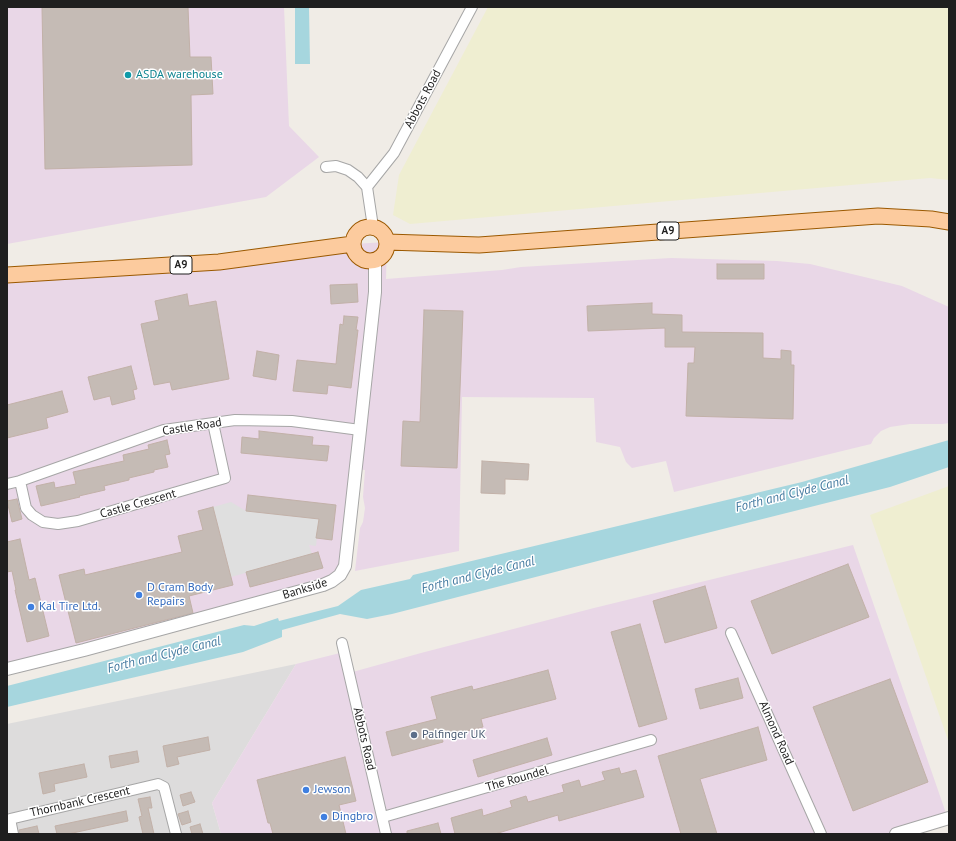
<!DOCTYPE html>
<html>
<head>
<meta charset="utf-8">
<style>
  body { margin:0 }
  #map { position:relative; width:956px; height:841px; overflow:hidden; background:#f0ece6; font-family:"PT Sans",sans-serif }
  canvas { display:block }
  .frame { position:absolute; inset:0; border:8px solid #1f1f1f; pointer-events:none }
</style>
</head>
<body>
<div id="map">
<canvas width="956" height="841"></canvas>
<div class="frame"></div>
</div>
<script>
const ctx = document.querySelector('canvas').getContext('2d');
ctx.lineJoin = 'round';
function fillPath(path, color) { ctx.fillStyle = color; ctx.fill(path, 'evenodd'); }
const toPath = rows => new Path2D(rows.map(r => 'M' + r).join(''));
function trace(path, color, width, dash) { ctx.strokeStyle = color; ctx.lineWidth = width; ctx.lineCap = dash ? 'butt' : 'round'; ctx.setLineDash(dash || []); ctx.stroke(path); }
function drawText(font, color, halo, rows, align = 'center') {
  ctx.font = font + ' "PT Sans",sans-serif'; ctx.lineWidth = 3; ctx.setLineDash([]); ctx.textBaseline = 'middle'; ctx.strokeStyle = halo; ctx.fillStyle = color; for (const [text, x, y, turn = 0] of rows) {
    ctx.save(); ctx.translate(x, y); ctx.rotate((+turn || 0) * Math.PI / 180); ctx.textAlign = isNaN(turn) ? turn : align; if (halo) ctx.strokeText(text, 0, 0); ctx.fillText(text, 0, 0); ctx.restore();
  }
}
const residential = toPath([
  [296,664,212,803,221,834,7,834,7,724]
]);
const industrial = toPath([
  [7,7,284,7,289,126,319,157,266,197,7,244],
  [387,242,386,279,502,270,521,267,671,258,777,261,810,264,902,286,949,307,949,423,943,424,910,424,890,427,881,431,874,438,871,444,674,492,666,461,632,468,626,462,620,447,596,442,594,398,462,397,459,551,355,571,360,528,363,522,365,508,363,497,365,470,356,469,340,575,7,669,7,275,353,244],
  [853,545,948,819,896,834,221,834,212,803,296,664,344,652,349,673,421,653,594,608]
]);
const farmland = toPath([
  [488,7,949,7,949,180,930,178,410,224,393,215,399,175],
  [949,486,949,743,870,515]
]);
const parking = toPath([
  [231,502,246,511,319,519,316,546,309,545,312,554,231,577,213,507]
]);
const water = toPath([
  [295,7,309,7,310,64,295,64],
  [949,440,949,467,890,487,683,539,392,614,367,619,340,614,282,630,282,637,243,652,7,707,7,686,244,625,254,626,278,618,279,621,338,606,361,590,410,579,413,575,802,482]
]);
const building = toPath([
  [42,7,188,7,190,57,211,57,213,94,191,95,192,165,45,169,42,7],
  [717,264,764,264,764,279,717,279,717,264],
  [357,284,358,302,331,304,330,285,357,284],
  [187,294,189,306,216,301,229,379,172,390,170,382,154,385,141,324,159,320,155,301,187,294],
  [652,303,652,314,682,315,682,332,763,333,763,358,781,359,781,350,791,351,791,365,794,365,793,419,686,416,688,363,694,363,695,347,665,347,665,328,588,331,587,306,652,303],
  [424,310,463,311,457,468,401,466,403,421,420,422,424,310],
  [344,316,358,317,356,330,358,330,351,388,328,385,327,394,293,391,297,360,336,364,340,324,343,325,344,316],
  [257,351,279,355,276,380,253,376,257,351],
  [131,366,137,389,133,390,135,399,112,405,110,396,94,400,88,377,131,366],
  [62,391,68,412,46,418,48,428,7,438,7,405,62,391],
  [259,431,313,437,312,445,329,446,327,461,241,453,242,437,259,439,259,431],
  [167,440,170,454,165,455,168,467,154,470,154,472,129,478,129,480,104,486,105,490,79,496,80,497,41,506,36,486,54,482,55,488,76,484,73,472,124,461,123,455,149,449,148,445,167,440],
  [482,461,529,464,528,480,505,479,505,494,481,493,482,461],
  [248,495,336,505,332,540,316,538,319,519,246,511,248,495],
  [17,499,22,519,12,522,7,501,17,499],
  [213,507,233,585,189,596,193,613,76,643,59,575,84,569,85,575,182,552,178,536,203,530,198,511,213,507],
  [20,539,29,580,35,578,49,636,27,642,15,590,16,590,12,571,7,572,7,542,20,539],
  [318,552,323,568,250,587,246,572,318,552],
  [848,564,869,617,772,654,751,601,848,564],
  [705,586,717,628,665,643,653,601,705,586],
  [640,624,667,719,639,727,611,632,640,624],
  [548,670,556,699,481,719,483,727,442,737,443,742,392,756,386,732,437,719,431,697,472,686,473,690,548,670],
  [738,678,743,698,700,709,695,689,738,678],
  [890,679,928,782,853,811,813,707,890,679],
  [758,727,767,760,700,779,717,834,681,834,658,756,758,727],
  [208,737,210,750,177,757,179,764,167,767,163,746,208,737],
  [547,738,552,755,478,777,473,760,547,738],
  [137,751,139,762,111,768,109,756,137,751],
  [345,757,356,801,339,805,346,834,273,834,270,823,268,823,257,780,345,757],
  [84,764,87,777,54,784,55,791,43,794,39,773,84,764],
  [619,768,621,774,636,770,644,797,559,821,558,815,495,834,455,834,451,818,482,809,483,816,512,807,510,801,526,796,528,802,564,792,562,785,579,780,581,787,605,780,602,772,619,768],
  [191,792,195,802,183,806,180,795,191,792],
  [150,797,152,808,148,808,154,834,143,834,139,817,142,816,138,799,150,797],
  [126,811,128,821,68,834,57,834,55,826,126,811],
  [188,811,191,822,182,825,178,814,188,811],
  [438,823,441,834,407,834,407,831,438,823],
  [200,824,203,834,192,834,190,827,200,824],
  [37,826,39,834,19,834,19,830,37,826]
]);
const minor = toPath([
  [326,167,336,166,348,170,358,177,367,187,373,227],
  [367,187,394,153,472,7],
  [20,481,26,508,32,515,43,522,58,524,78,521,225,478,213,423],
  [7,484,20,481,164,430,235,420,292,421,360,430],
  [731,633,821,834],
  [342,643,386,834],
  [383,817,651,740],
  [13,834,10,819,158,784,164,787,176,834]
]);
const tertiary = toPath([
  [7,669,84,650,323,585,332,581,340,575,345,566,360,430,375,292,375,260],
  [896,834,949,818]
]);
const primary = toPath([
  '353 244a17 17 0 1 1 34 0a17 17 0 1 1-34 0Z',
  [387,242,479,245,878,216,931,219,949,222],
  [7,275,219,262,353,244]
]);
const markers = [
  [128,75,4,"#0f9aa8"],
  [139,595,4,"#3f7fe0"],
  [31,607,4,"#3f7fe0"],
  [414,735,4,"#5c6f8a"],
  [306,790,4,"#3f7fe0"],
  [324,817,4,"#3f7fe0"]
];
const shields = [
  [668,231,22],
  [181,265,22]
];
const shieldNames = [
  ["A9",668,231],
  ["A9",181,265]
];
const cultureNames = [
  ["ASDA warehouse",136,75]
];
const streetNames = [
  ["Abbots Road",423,99,-62],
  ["Castle Road",192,427,-9],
  ["Castle Crescent",138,504,-16],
  ["Bankside",305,589,-17],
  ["Almond Road",776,733,66],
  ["Abbots Road",364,739,77],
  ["The Roundel",517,779,-16],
  ["Thornbank Crescent",80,802,-13]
];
const shopNames = [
  ["D Cram Body",147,588],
  ["Repairs",147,602],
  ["Kal Tire Ltd.",39,607],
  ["Jewson",314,790],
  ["Dingbro",332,817]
];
const serviceNames = [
  ["Palfinger UK",422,735]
];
const waterNames = [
  ["Forth and Clyde Canal",792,494,-14],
  ["Forth and Clyde Canal",478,575,-14],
  ["Forth and Clyde Canal",164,655,-14]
];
fillPath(residential, '#dddcdc');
fillPath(industrial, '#e9d7e7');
fillPath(farmland, '#efeed1');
fillPath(parking, '#dfdfdf');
fillPath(water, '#a6d6de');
fillPath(building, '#c5bbb5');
trace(building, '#c2b1a8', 1);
trace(minor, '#a6a6a6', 12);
trace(tertiary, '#a6a6a6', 14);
trace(primary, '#9b5900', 17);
trace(minor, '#fff', 10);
trace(tertiary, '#fff', 12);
trace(primary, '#fccb9e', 15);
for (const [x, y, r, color] of markers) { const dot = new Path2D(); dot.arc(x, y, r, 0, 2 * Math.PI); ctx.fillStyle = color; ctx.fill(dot); trace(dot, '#fff', 1.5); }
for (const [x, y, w] of shields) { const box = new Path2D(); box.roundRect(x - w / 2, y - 9, w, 18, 3); ctx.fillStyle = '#fff'; ctx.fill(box); trace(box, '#1f1f1f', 1); }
drawText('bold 11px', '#1f1f1f', null, shieldNames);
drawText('12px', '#0d838f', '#fff', cultureNames, 'left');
drawText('12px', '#1f1f1f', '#fff', streetNames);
drawText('12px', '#366cbe', '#fff', shopNames, 'left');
drawText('12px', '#4e5e75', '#fff', serviceNames, 'left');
drawText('italic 13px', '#447aa0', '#fff', waterNames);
</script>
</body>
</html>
